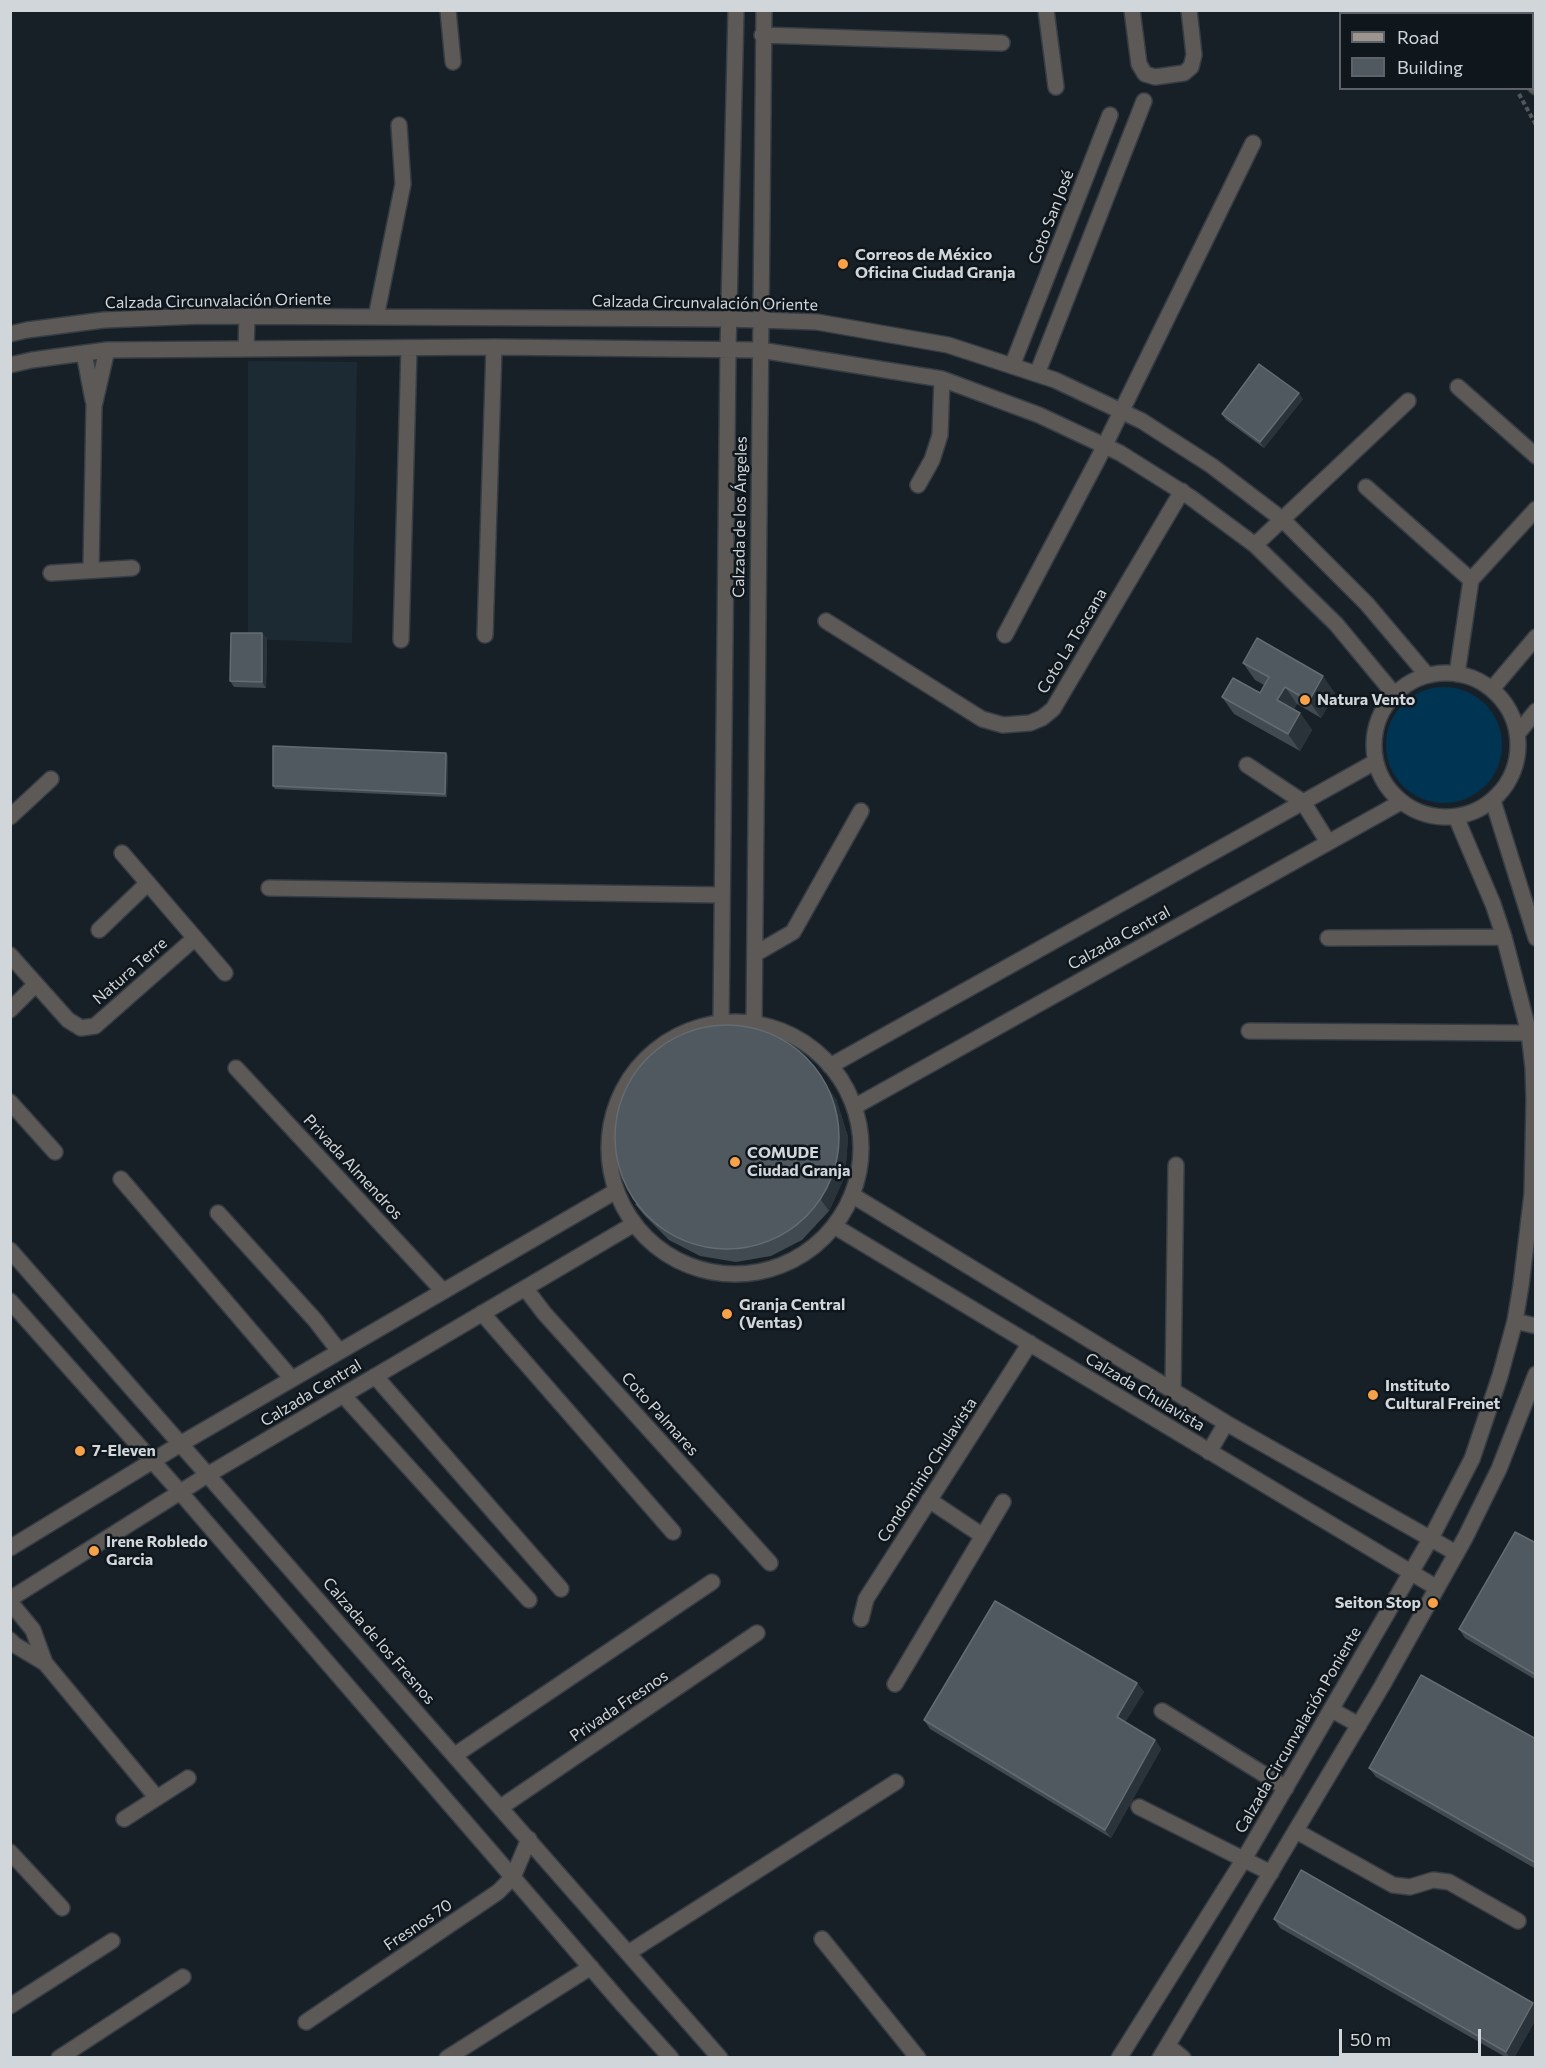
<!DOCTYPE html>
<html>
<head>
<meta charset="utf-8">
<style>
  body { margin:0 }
  #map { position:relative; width:1546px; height:2068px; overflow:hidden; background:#182027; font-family:Commissioner,sans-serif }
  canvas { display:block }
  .frame { position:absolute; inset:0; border:12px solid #d1d6da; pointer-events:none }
  .legend { position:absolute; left:1339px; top:12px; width:195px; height:78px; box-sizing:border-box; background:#0f171d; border:2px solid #5d6369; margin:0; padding:8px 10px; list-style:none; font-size:18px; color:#d1d6da }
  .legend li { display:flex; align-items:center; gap:12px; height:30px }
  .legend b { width:30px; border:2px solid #5d6369 }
  .scale { position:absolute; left:1339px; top:2029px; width:142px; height:27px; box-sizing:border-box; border:3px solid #d1d6da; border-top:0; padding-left:8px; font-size:18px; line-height:21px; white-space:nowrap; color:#d1d6da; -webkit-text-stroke:4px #0f171d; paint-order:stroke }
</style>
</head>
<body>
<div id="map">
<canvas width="1546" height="2068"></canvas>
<div class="frame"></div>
<ul class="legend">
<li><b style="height:8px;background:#9c948d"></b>Road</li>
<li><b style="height:16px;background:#50595f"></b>Building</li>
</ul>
<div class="scale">50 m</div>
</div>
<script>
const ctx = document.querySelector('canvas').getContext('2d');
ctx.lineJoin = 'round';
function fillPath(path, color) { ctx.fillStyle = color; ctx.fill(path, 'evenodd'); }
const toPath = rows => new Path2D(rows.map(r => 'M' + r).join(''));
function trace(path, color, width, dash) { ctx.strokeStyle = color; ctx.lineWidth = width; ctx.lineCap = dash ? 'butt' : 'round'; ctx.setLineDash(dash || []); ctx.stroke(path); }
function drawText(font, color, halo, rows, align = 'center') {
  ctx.font = font + ' Commissioner,sans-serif'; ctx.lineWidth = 5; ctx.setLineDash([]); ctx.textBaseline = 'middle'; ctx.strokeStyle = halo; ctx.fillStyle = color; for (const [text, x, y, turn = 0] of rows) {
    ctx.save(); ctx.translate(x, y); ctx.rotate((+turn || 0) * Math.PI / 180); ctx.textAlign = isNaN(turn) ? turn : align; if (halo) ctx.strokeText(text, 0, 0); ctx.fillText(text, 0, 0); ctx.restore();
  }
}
const built = toPath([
  [248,361,357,362,352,643,248,639]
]);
const green = toPath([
  '1386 745a58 58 0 1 1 116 0a58 58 0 1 1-116 0Z'
]);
const path = toPath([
  [1519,94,1536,125]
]);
const minor = toPath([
  [448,10,453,62],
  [1046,10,1056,87],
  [1132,10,1139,64,1145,74,1155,77,1184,73,1191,67,1194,55,1189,10],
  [1492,10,1494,14],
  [762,35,1002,43],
  [1532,82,1536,87],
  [376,317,403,184,399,125],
  [10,334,27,330,104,320,201,316,729,319,817,322,948,345,1055,380,1142,421,1212,466,1283,520,1367,604,1427,675],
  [246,349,247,316],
  [84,353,93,400],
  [10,365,32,360,107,350,494,347,760,350,942,379,1039,415,1120,453,1190,497,1255,545,1336,624,1394,694],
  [1012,366,1110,115],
  [1037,374,1144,101],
  [1458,387,1536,456],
  [918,485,932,460,940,435,942,379],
  [1366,487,1471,580],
  [1255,545,1408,401],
  [91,570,94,406,107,350],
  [51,573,132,568],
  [826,621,982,719,1003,725,1030,723,1042,718,1053,709,1182,491],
  [485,635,494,347],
  [1005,635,1098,459,1253,143],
  [401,640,409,348],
  '1374 745a72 72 0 1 1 144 0a72 72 0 1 1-144 0Z',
  [1457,674,1471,580,1536,509],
  [1492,689,1536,637],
  [1518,733,1536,711],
  [1247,765,1303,802,1328,842],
  [1493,801,1536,938],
  [10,817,51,779],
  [122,853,225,973],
  [269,888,722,895],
  [99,930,148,883],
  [1328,938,1504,937],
  [755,954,793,932,861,811],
  [10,955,68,1020,81,1028,95,1026,195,938],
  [10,1010,36,984],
  '609 1148a126 126 0 1 1 252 0a126 126 0 1 1-252 0Z',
  [721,1023,728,350,736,10],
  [754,1024,764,10],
  [1249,1031,1529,1033],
  [830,1066,1375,762],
  [236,1068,443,1291],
  [10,1102,55,1152],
  [854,1107,1401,802],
  [121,1179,292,1379],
  [852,1195,1226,1423,1456,1553],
  [218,1213,315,1320,339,1351],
  [834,1226,1437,1588],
  [10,1250,720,2058],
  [525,1288,544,1313,770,1563],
  [10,1301,180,1492,624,2006,671,2058],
  [482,1313,673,1532],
  [1515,1321,1536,1326],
  [375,1376,561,1589],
  [1173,1389,1176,1165],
  [343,1395,529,1600],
  [1209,1452,1226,1423],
  [929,1500,983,1536],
  [10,1548,182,1443,616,1191],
  [10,1599,209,1474,634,1224],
  [10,1602,33,1630,45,1663,157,1798],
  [861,1619,866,1599,1030,1343],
  [10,1640,15,1645,45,1663],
  [895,1684,1003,1502],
  [1332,1710,1359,1725],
  [1162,1711,1286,1788],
  [455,1755,712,1582],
  [501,1807,757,1633],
  [1139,1807,1271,1873],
  [124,1819,188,1778],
  [1296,1831,1393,1885,1410,1887,1433,1880,1449,1882,1518,1921],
  [10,1852,62,1908],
  [822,1939,918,2058],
  [628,1953,896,1782],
  [10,2006,112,1941],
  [306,2022,498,1892,513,1877,529,1839],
  [1168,2046,1183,2058],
  [59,2058,183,1977],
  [447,2058,591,1967],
  [1119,2058,1244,1859,1431,1538,1472,1459,1500,1376,1515,1321,1521,1285,1532,1194,1534,1100,1533,1068,1529,1033,1504,937,1493,904,1456,817],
  [1160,2058,1382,1686,1465,1538,1499,1469,1536,1374]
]);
const major = toPath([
  [1525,10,1527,14],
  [1532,23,1536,28]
]);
const wall = toPath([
  [1303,399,1264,448,1226,420,1222,414],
  [262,633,267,639,266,688,234,687,230,681],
  [1243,663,1335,693,1321,718,1297,704,1294,709,1300,713,1312,730,1300,751,1234,714,1222,697,1260,693,1264,685,1255,680],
  [446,753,448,756,447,797,275,789,273,786],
  [836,1099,848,1137,845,1176,829,1211,802,1240,771,1256,736,1262,700,1256,669,1240,644,1215,635,1204],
  [1536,1543,1536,1680,1465,1638,1459,1629],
  [1137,1683,1144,1692,1125,1722,1155,1740,1161,1749,1111,1838,930,1729,924,1720],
  [1536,1739,1536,1869,1376,1777,1369,1768],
  [1274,1919,1533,2003,1536,2006,1536,2019,1514,2058,1507,2058,1280,1928]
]);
const shadedWall = toPath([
  [1299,393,1303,399,1264,448,1260,442],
  [262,633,267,639,266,688,262,682],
  [1323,676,1335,693,1321,718,1309,701],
  [1285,687,1297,704,1289,717,1277,700],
  [1300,713,1312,730,1300,751,1288,734],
  [446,753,448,756,447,797,445,794],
  [828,1087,836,1099,848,1137,845,1176,829,1211,821,1200],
  [1137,1683,1144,1692,1123,1726,1117,1717],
  [1155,1740,1161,1749,1111,1838,1105,1830],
  [1533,2003,1536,2006,1536,2019,1514,2058,1510,2058,1506,2052]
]);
const building = toPath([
  [1259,364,1299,393,1260,442,1222,414,1259,364],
  [231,633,262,633,262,682,230,681,231,633],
  [1257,638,1323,676,1309,701,1285,687,1277,700,1300,713,1288,734,1222,697,1233,678,1260,693,1269,677,1243,663,1257,638],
  [273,746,446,753,445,794,273,786,273,746],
  '615 1137a112 112 0 1 1 224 0a112 112 0 1 1-224 0Z',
  [1515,1532,1536,1543,1536,1675,1459,1629,1515,1532],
  [995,1601,1137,1683,1117,1717,1155,1740,1105,1830,924,1720,995,1601],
  [1421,1675,1536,1739,1536,1863,1369,1768,1421,1675],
  [1301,1870,1533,2003,1506,2052,1274,1919,1301,1870]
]);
const markers = [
  [843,264,6,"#f7a149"],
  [1305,700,6,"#f7a149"],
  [735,1162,6,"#f7a149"],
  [727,1314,6,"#f7a149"],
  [1373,1395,6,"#f7a149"],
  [80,1451,6,"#f7a149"],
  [94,1551,6,"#f7a149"],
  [1433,1603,6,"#f7a149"]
];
const streetNames = [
  ["Coto San José",1051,217,-69],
  ["Calzada Circunvalación Oriente",218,301,-1],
  ["Calzada Circunvalación Oriente",705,303,1],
  ["Calzada de los Ángeles",740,517,-89],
  ["Coto La Toscana",1072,641,-59],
  ["Calzada Central",1119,938,-29],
  ["Natura Terre",130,971,-41],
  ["Privada Almendros",353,1167,47],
  ["Calzada Chulavista",1145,1392,31],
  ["Calzada Central",311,1393,-31],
  ["Coto Palmares",660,1414,48],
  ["Condominio Chulavista",927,1470,-57],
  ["Calzada de los Fresnos",379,1641,49],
  ["Privada Fresnos",619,1706,-34],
  ["Calzada Circunvalación Poniente",1298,1730,-60],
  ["Fresnos 70",418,1925,-34]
];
const poiNames = [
  ["Correos de México",855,255],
  ["Oficina Ciudad Granja",855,273],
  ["Natura Vento",1317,700],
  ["COMUDE",747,1153],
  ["Ciudad Granja",747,1171],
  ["Granja Central",739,1305],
  ["(Ventas)",739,1323],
  ["Instituto",1385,1386],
  ["Cultural Freinet",1385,1404],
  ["7-Eleven",92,1451],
  ["Irene Robledo",106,1542],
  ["Garcia",106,1560],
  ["Seiton Stop",1421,1603,"right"]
];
fillPath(built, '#1c2a34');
fillPath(green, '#003453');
trace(minor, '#363d44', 18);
trace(major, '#363d44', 18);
trace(path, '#50575d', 4, [4.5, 3]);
trace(minor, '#5d5956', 15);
trace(major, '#9c948d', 15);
fillPath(wall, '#414a50');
fillPath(shadedWall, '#2a333a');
fillPath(building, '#50595f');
trace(building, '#646c72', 1.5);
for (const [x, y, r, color] of markers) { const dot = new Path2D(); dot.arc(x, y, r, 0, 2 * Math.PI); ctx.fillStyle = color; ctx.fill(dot); trace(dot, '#0f171d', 2); }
drawText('16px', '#d1d6da', '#0f171d', streetNames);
drawText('bold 16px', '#d1d6da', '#0f171d', poiNames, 'left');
</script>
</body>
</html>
